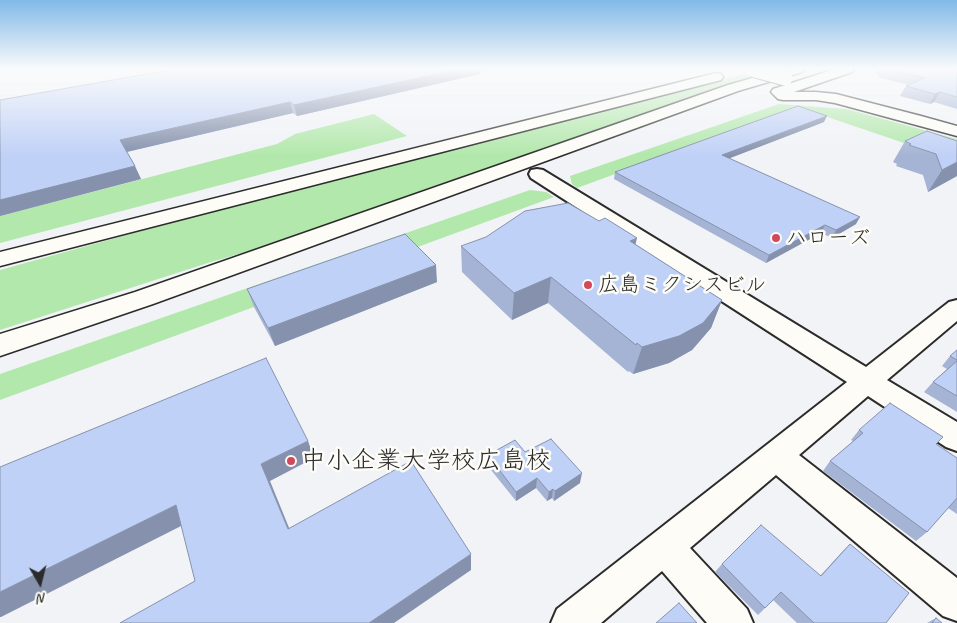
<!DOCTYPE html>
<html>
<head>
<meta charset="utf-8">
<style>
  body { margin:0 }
  #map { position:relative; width:957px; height:623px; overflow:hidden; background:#f1f3f7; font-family:Caveat,sans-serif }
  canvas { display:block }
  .north { position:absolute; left:15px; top:558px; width:50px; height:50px; -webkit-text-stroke:4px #fdfcf7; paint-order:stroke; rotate:172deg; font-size:14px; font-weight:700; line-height:20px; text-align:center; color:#2b2b2b }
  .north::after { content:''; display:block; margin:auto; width:18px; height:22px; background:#2b2b2b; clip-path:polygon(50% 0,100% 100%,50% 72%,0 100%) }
</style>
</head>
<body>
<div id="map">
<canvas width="957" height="623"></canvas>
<div class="north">N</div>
</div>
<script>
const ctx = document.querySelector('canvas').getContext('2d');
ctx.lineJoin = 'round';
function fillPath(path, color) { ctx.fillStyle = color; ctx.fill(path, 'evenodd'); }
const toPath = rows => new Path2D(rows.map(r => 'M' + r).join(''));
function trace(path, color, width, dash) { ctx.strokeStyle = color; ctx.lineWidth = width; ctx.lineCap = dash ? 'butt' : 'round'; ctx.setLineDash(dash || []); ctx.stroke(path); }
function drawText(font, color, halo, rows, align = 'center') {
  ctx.font = font + ' Caveat,"Klee One",sans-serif'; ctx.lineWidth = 5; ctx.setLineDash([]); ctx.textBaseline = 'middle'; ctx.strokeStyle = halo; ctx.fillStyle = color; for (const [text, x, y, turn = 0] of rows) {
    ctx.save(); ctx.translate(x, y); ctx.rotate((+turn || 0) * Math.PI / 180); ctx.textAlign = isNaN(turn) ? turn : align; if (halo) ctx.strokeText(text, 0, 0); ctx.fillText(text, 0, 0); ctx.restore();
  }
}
const green = toPath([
  [760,69,781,69,721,86,304,235,211,262,0,330,0,270,228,207,701,86],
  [779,104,846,109,957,139,957,161,798,107,577,188,572,184,570,176],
  [374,114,407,136,0,243,0,216,277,144,295,134],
  [530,190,546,192,554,197,0,400,0,374]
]);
const street = toPath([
  [537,169,543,170,866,367,949,302,957,300,957,321,887,380,957,422,957,451,946,447,868,396,799,455,957,578,957,621,943,616,776,475,690,548,747,609,753,623,707,623,662,571,601,623,551,623,557,609,847,382,531,178,529,174,531,170,537,169]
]);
const secondary = toPath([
  [784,69,804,69,802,72,738,91,153,304,0,356,0,334,135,292,728,85,784,69],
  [835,69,854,69,852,72,794,92,816,92,836,94,921,116,957,126,957,136,835,103,816,100,783,100,778,99,771,92,773,89,835,69],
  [716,73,721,74,723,77,721,80,0,266,0,252,716,73]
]);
const secondaryBridge = toPath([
  [752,69,785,78]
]);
const wall = toPath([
  [877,69,957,69,957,109,934,102,930,104,900,96,906,86,909,85,878,77,879,75,875,74],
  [480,72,480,74,297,116,293,113,127,152,141,179,0,216,0,100],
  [824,122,729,158,856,224,832,238,821,233,766,263,614,179,615,172],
  [927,131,957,176,928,192,923,175,896,166,897,164,893,162,905,141],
  [635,244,722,300,711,328,692,350,669,363,633,374,629,371,628,372,548,303,512,320,462,272,461,246],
  [437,282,275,346,254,307,247,289],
  [957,350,957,412,924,392,933,382,947,369,942,366,950,356],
  [859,430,936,444,957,458,957,514,948,508,927,532,916,541,823,471,830,461,853,441,851,440],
  [525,452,580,483,554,501,552,498,547,501,536,488,516,501,487,465,488,455],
  [850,544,886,623,797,623,773,600,758,615,715,572,722,564,820,576,841,553],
  [936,618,942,623,927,623]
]);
const shadedWall = toPath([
  [460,69,494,69,480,72,480,74,297,116,294,105],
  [940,92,934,102,930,104,935,94],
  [290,102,293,113,126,152,120,140],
  [827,116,824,122,720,162,722,155],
  [957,162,957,176,928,192,942,170],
  [135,166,141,179,0,216,0,200],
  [860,217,856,224,832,238,836,230],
  [825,225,821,233,766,263,769,255],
  [637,238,631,264,630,241],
  [436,265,437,282,275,346,268,328],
  [551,277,548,303,512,320,514,293],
  [722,300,711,328,692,350,669,363,633,374,642,347],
  [308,441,314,458,270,481,296,545,288,529,261,464],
  [582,473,580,483,554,501,555,491],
  [537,478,536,488,516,501,516,492],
  [553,489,552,498,547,501,549,492],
  [176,505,189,522,1,617,0,617,0,592],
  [471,554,471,570,394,623,369,623]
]);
const building = toPath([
  [175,69,460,69,294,105,290,102,120,140,135,166,0,200,0,100,175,69],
  [887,69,957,69,957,97,940,92,935,94,906,86,925,78,887,69],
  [798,106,827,116,722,155,860,217,836,230,825,225,769,255,615,172,798,106],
  [927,131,957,141,957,162,942,170,936,154,909,145,911,144,905,141,927,131],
  [568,203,599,221,605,218,637,238,630,241,722,300,703,323,679,336,642,347,637,343,636,345,551,277,514,293,461,246,486,237,525,211,568,203],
  [405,234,436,265,268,328,247,289,405,234],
  [957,350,957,360,950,356,957,350],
  [266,358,308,441,261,464,288,529,411,461,471,554,369,623,120,623,195,581,176,505,0,592,0,467,266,358],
  [957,361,957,396,933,382,957,361],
  [890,403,943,437,936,444,957,458,957,498,927,532,830,461,863,433,859,430,890,403],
  [551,439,582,473,555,491,553,489,549,492,537,478,516,492,488,455,515,440,525,452,551,439],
  [761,525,821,576,850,544,909,593,886,623,814,623,781,592,765,608,722,564,761,525],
  [679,603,697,623,656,623,679,603],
  [936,618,942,623,932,623,936,618]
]);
const markers = [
  [776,238,5,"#d1495b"],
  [588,285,5,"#d1495b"],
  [291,461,5,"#d1495b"]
];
const poiNames = [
  ["ハローズ",786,238],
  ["広島ミクシスビル",598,285]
];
const nearPoinames = [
  ["中小企業大学校広島校",301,461]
];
fillPath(green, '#b2e8ab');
trace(street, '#2b2b2b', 4);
trace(secondary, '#2b2b2b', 3);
fillPath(street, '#fdfcf7');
fillPath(secondary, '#fdfcf7');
trace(secondaryBridge, '#2b2b2b', 17, []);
trace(secondaryBridge, '#fdfcf7', 15);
fillPath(wall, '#a5b4d4');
fillPath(shadedWall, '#8692ad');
fillPath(building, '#c0d1f7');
trace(building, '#8692ad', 1);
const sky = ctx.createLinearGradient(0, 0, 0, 156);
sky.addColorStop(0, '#81b9e7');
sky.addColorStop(0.44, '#f9fafb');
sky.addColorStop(1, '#f9fafb00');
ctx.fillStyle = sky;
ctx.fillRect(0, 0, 957, 156);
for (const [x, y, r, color] of markers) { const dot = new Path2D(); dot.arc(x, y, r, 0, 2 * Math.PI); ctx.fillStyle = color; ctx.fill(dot); trace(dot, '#fdfcf7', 2); }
drawText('21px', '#2b2b2b', '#fdfcf7', poiNames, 'left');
drawText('25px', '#2b2b2b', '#fdfcf7', nearPoinames, 'left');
</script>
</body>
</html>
